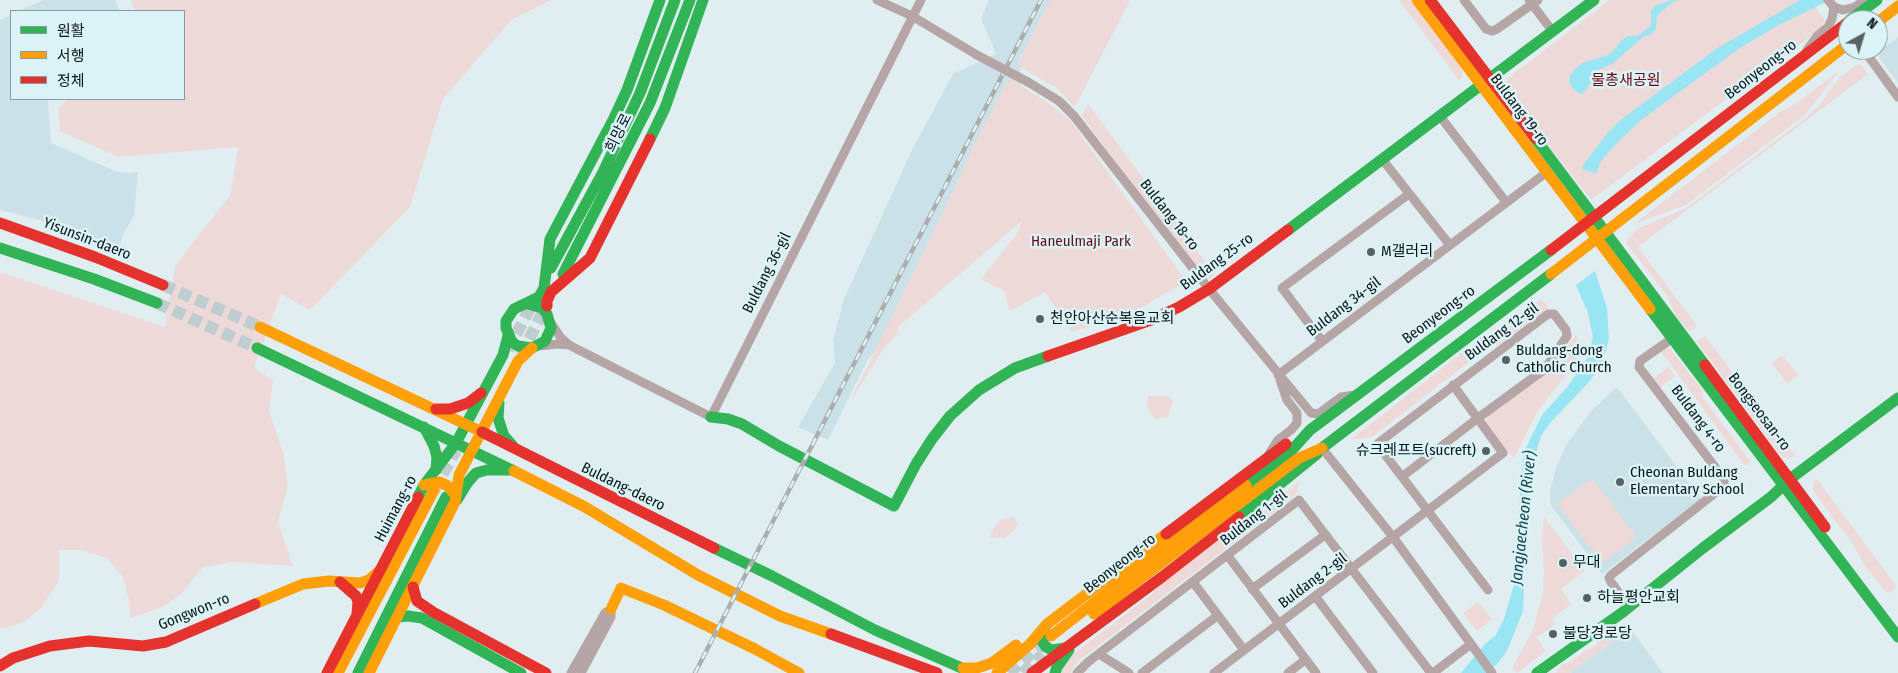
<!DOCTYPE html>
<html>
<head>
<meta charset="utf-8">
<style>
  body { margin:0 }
  #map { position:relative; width:1898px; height:673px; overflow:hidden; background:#e0eef1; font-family:"Fira Sans Condensed","Noto Sans KR",sans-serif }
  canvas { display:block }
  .legend { position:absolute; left:10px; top:10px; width:175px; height:90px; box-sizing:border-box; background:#daf3f7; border:1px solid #889a9d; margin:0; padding:6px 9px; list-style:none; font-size:15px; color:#0d1517 }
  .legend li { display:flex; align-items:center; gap:10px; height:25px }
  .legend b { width:25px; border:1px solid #889a9d }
  .north { position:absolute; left:1838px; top:10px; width:50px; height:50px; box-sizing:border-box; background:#daf3f7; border:1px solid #889a9d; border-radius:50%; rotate:39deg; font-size:14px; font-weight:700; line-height:20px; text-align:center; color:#0d1517 }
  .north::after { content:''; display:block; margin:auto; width:18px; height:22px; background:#576163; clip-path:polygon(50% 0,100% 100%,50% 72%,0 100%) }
</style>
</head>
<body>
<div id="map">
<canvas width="1898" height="673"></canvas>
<ul class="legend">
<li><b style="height:6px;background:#30b455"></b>원활</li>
<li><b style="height:6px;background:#ff9f0a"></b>서행</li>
<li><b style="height:6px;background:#e5322d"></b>정체</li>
</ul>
<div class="north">N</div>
</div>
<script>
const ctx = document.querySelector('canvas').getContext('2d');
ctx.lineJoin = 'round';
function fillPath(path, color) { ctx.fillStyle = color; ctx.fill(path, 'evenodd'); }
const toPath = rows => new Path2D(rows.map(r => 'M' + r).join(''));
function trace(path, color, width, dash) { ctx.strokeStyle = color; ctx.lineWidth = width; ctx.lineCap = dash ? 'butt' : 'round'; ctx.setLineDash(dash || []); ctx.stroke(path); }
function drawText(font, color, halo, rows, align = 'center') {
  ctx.font = font + ' "Fira Sans Condensed","Noto Sans KR",sans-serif'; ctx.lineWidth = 5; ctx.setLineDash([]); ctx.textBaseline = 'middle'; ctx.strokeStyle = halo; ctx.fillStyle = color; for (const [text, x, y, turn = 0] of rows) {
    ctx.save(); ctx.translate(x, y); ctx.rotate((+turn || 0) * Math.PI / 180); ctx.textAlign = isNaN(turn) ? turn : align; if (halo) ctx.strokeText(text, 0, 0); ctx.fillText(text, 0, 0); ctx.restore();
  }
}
const built = toPath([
  [44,0,115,0,119,11,19,11],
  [989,0,1064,0,1046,59,1020,54,1021,88,938,280,868,359,828,440,798,427,835,363,833,340,844,299,912,150,953,74,996,54,981,18],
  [11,15,11,99,50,99,48,102,51,143,115,171,128,173,138,172,134,216,123,234,119,249,43,221,0,210,0,20],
  [1898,37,1898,83,1879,58,1880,51],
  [1617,387,1701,499,1602,574,1550,504,1550,491,1556,468,1566,445,1592,410],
  [1630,628,1663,673,1570,673]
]);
const green = toPath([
  [131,0,551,0,511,20,443,99,410,207,310,310,281,294,254,368,273,380,269,411,283,452,288,485,278,522,293,566,231,562,202,568,180,595,162,607,131,618,129,600,123,577,107,558,81,550,59,550,59,581,40,609,23,623,2,628,0,627,0,272,165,327,175,266,231,194,238,147,119,157,60,131,58,109,67,99,184,99,184,11,135,11],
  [1050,0,1130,0,1075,107,1058,89,1017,65],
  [1399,0,1410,0,1461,67,1463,77,1459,80],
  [1610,0,1810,0,1825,20,1819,30,1591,200,1504,88,1508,78],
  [1858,64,1862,66,1868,74,1638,247,1697,326,1690,332,1676,316,1668,297,1626,243,1627,240,1639,228,1686,208,1808,116,1818,106,1840,77],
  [1840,70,1805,115,1686,205,1634,224,1780,112,1795,104],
  [1009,78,1045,101,1070,120,1186,281,1144,306,1111,320,1072,332,1045,292,1010,311,1004,291,981,279,1016,235,1023,220,899,326,898,333,882,351,850,402,959,179,974,145],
  [1088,104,1210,268,1215,274,1207,280,1202,278,1082,116],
  [1541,299,1548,306,1548,308,1497,346,1496,345,1493,340],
  [1577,334,1579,348,1576,362,1537,412,1514,459,1486,424,1487,417,1547,372],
  [1705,336,1796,456,1788,459,1782,457,1697,342],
  [1487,337,1490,340,1488,347,1372,437,1350,440,1481,338],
  [1668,346,1702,390,1703,398,1751,462,1745,466,1661,351],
  [1782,355,1798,375,1787,384,1772,363],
  [1668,367,1675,376,1659,388,1652,379],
  [1149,396,1169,396,1173,401,1168,416,1156,420,1146,406],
  [1817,479,1897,587,1889,593,1885,591,1863,563,1854,546,1816,495,1813,489,1814,481],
  [1300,481,1297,492,1291,499,1078,661,1070,673,1061,673,1061,669,1075,653,1152,594,1165,580,1244,518,1262,512],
  [1589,481,1594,481,1637,537,1602,563,1557,504],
  [1013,517,1018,524,1014,531,1004,538,989,538,997,523,1004,519],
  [1544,517,1585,571,1561,589,1571,604,1552,619,1555,624,1537,638,1546,651,1517,673,1512,668,1533,630,1543,593,1544,571,1542,539],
  [1478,602,1492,619,1477,631,1463,613],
  [1625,623,1630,628,1570,673,1555,673,1563,664,1573,661,1586,650,1594,647,1608,632]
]);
const water = toPath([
  [1671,0,1678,0,1670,4,1657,16,1656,29,1651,34,1643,37,1612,64,1598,70,1584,93,1580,94,1573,89,1569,82,1570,75,1576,68,1582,63,1608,55,1615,49,1620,42,1627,36,1638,36,1644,31,1651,26,1651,11,1655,6],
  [1800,0,1830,0,1779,25,1740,48,1675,95,1640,121,1611,149,1600,163,1596,174,1581,168,1609,131,1622,119,1716,49],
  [1595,271,1607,308,1609,339,1601,365,1589,382,1551,422,1541,436,1535,456,1527,508,1523,611,1507,651,1497,664,1487,673,1461,673,1484,645,1496,635,1504,619,1513,588,1516,562,1519,505,1524,452,1542,415,1568,386,1588,357,1593,337,1588,313,1576,285]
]);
const secondaryTunnel = toPath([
  [163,285,260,327],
  [157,303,257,348],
  [508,350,536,297],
  [521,355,548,302],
  [434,490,456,450],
  [1009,673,1051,636],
  [1023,673,1043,654]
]);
const street = toPath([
  [877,0,912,16,977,55],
  [1464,0,1486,29,1492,31,1497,29,1538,0],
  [1529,0,1553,32],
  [1828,0,1834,7,1843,10,1855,7,1865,0],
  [1807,50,1817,36,1828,27,1832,19,1834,7],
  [1864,50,1898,97],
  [1028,82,1059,101,1074,116,1209,289,1311,413,1318,414,1341,397,1355,395],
  [1439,115,1506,202],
  [1382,159,1449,244],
  [1322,341,1282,288,1409,194],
  [569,345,711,417,921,0],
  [539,346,558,344,569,345,561,338,551,323],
  [1278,375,1547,172],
  [1322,448,1393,537,1492,673],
  [1269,454,1278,440,1291,430,1297,423,1297,413,1287,400,1280,380],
  [1403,476,1478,418,1545,369,1567,336,1566,330,1554,314,1548,314,1377,444,1488,590],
  [1228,556,1316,673],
  [1193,582,1244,650],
  [1252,589,1325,535],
  [1315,596,1373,673],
  [1629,607,1611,582,1609,578,1611,575,1724,486,1724,479,1639,367,1640,361,1677,335],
  [1099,654,1129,673],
  [571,673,605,613,611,609],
  [581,673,611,617,611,609],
  [1077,673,1088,662,1299,500,1431,673],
  [1142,673,1217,616],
  [1214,673,1503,453,1453,385],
  [1288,673,1305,660],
  [1433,673,1471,644]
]);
const fast = toPath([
  [1850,20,1877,0],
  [1535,138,1705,365],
  [650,139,665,108,703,0],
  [1288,230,1594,0],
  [0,248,94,279,157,303],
  [551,268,603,172,640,93,675,0],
  [563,274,650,103,690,0],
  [528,304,542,308,547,314,551,328,545,341,532,348,518,346,512,342,506,328,506,321,514,309,539,297,544,288,550,239,613,120,627,90,660,0],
  [1650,309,1898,637],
  [257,348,514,471],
  [499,403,498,418,504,436,513,446],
  [711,417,728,419,742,424,779,446,894,506,916,464,932,439,950,416,979,390,1015,368,1048,356],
  [424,427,434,446,437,457,436,470],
  [1322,448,1551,274],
  [1246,485,1292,450,1310,430,1551,250],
  [418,497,424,485,456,443,503,355,508,336],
  [457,500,468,482,476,473,487,470,508,470],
  [1239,517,1317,454],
  [714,548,772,576,875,630,973,673],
  [398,617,408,616,422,618,521,673],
  [1045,628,1040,638,1046,647,1052,650,1065,648],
  [358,673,446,497],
  [1055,673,1057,667,1069,650],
  [1537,673,1623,612,1703,548,1771,497,1790,479,1898,398]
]);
const slow = toPath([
  [1417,0,1650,309],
  [1878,22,1898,6],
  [1551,274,1848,44],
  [260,327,482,432],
  [514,471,585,507,698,575,780,616,831,634],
  [424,485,440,482,448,486,456,496],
  [255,604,303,584,329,581,360,583,369,580,380,570],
  [611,609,621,588,664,605,755,649,799,673],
  [1094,614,1299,458,1322,448],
  [1051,636,1246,485],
  [963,668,977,668,992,663,1016,645],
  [338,673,434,490],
  [369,673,455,502,459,475,518,361,532,348],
  [997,673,1030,644,1047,624,1166,534]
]);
const jam = toPath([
  [1430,0,1535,138],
  [0,223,95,257,163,285],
  [1551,250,1848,22],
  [547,306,547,301,551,292,590,258,650,139],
  [1048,356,1151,320,1179,307,1209,289,1288,230],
  [1705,365,1825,527],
  [436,409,450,409,468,403,481,393],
  [482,432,714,548],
  [1166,534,1286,444],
  [340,582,356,596,358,602,357,614],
  [413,587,417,601,433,612,546,673],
  [831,634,937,673],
  [0,666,13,658,50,646,89,641,143,646,166,642,255,604],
  [327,673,418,497],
  [1032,673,1162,577,1239,517]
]);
const rail = toPath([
  [695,673,1041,0]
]);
const streetBridge = toPath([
  [977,55,1028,82]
]);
const markers = [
  [1371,252,5,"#576163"],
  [1040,319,5,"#576163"],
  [1506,360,5,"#576163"],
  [1486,451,5,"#576163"],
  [1620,482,5,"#576163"],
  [1563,563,5,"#576163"],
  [1587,598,5,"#576163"],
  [1553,634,5,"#576163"]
];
const streetNames = [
  ["Beonyeong-ro",1761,70,-38],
  ["Buldang 19-ro",1519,110,53],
  ["희망로",619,133,-64],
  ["Buldang 18-ro",1169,215,52],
  ["Yisunsin-daero",87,239,21],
  ["Buldang 25-ro",1217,262,-36],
  ["Buldang 36-gil",767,273,-63],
  ["Buldang 34-gil",1344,307,-37],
  ["Beonyeong-ro",1439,315,-37],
  ["Buldang 12-gil",1502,332,-36],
  ["Bongseosan-ro",1759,412,53],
  ["Buldang 4-ro",1698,419,53],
  ["Buldang-daero",623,487,26],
  ["Huimang-ro",396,509,-62],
  ["Buldang 1-gil",1254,518,-38],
  ["Beonyeong-ro",1120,564,-38],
  ["Buldang 2-gil",1313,581,-37],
  ["Gongwon-ro",194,612,-22]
];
const parkNames = [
  ["물총새공원",1626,81],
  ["Haneulmaji Park",1081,242]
];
const poiNames = [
  ["M갤러리",1381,252],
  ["천안아산순복음교회",1050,319],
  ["Buldang-dong",1516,351],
  ["Catholic Church",1516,368],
  ["슈크레프트(sucreft)",1476,451,"right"],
  ["Cheonan Buldang",1630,473],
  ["Elementary School",1630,490],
  ["무대",1573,563],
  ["하늘평안교회",1597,598],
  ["불당경로당",1563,634]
];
const waterNames = [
  ["Jangjaecheon (River)",1524,518,-84]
];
fillPath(built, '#cae2e7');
fillPath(green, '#edd9d8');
fillPath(water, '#99e5f3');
trace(secondaryTunnel, '#c0cdd0', 12, [12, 6]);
trace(street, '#b5a5a4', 9);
trace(fast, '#30b455', 11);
trace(slow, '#ff9f0a', 11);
trace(jam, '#e5322d', 11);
trace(rail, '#adadad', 4.5);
trace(rail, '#daf3f7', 2.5, [8]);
trace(streetBridge, '#b5a5a4', 9);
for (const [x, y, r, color] of markers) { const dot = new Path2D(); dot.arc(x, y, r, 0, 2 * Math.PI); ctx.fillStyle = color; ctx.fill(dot); trace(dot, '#daf3f7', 2); }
drawText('15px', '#0d1517', '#daf3f7', streetNames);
drawText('15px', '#6c0b10', '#daf3f7', parkNames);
drawText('15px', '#0d1517', '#daf3f7', poiNames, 'left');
drawText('italic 16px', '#19474f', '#daf3f7', waterNames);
</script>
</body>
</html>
